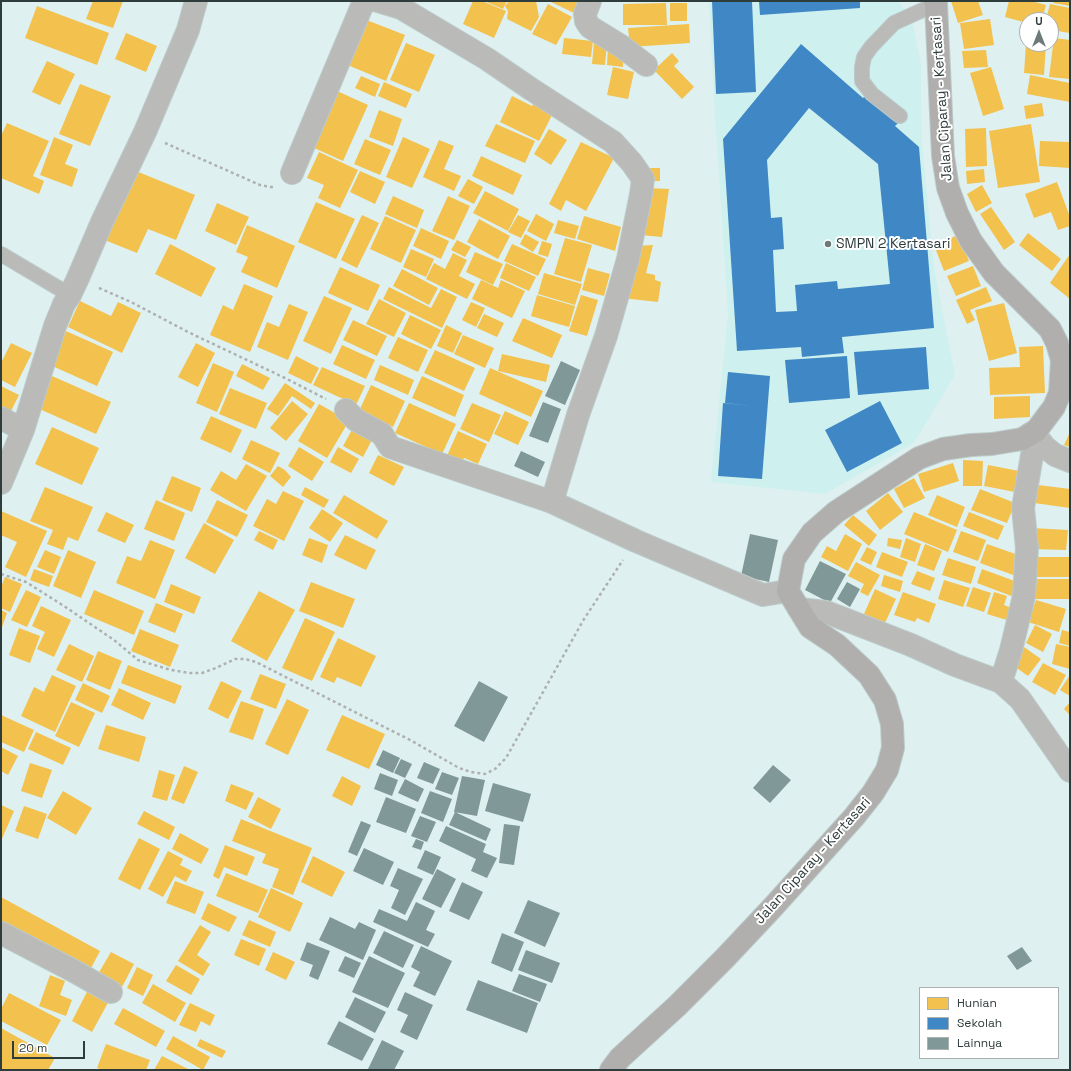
<!DOCTYPE html>
<html>
<head>
<meta charset="utf-8">
<style>
  body { margin:0 }
  #map { position:relative; width:1071px; height:1071px; overflow:hidden; background:#def1f0; font-family:"Space Grotesk",sans-serif }
  canvas { display:block }
  .frame { position:absolute; inset:0; border:2px solid #2e3c3b; pointer-events:none }
  .legend { position:absolute; left:919px; top:987px; width:140px; height:72px; box-sizing:border-box; background:#fff; border:1px solid #abb1b1; margin:0; padding:5px 7px; list-style:none; font-size:12px; color:#2e3c3b }
  .legend li { display:flex; align-items:center; gap:8px; height:20px }
  .legend b { width:20px; border:1px solid #abb1b1 }
  .north { position:absolute; left:1019px; top:12px; width:40px; height:40px; box-sizing:border-box; background:#fff; border:1px solid #abb1b1; border-radius:50%; rotate:0deg; font-size:11px; font-weight:700; line-height:16px; text-align:center; color:#2e3c3b }
  .north::after { content:''; display:block; margin:auto; width:14px; height:18px; background:#6c7b7a; clip-path:polygon(50% 0,100% 100%,50% 72%,0 100%) }
  .scale { position:absolute; left:12px; top:1041px; width:73px; height:18px; box-sizing:border-box; border:2px solid #2e3c3b; border-top:0; padding-left:5px; font-size:12px; line-height:14px; white-space:nowrap; color:#2e3c3b; -webkit-text-stroke:3px #fff; paint-order:stroke }
</style>
</head>
<body>
<div id="map">
<canvas width="1071" height="1071"></canvas>
<div class="frame"></div>
<ul class="legend">
<li><b style="height:11px;background:#f2c14e"></b>Hunian</li>
<li><b style="height:11px;background:#3f88c5"></b>Sekolah</li>
<li><b style="height:11px;background:#809897"></b>Lainnya</li>
</ul>
<div class="north">U</div>
<div class="scale">20 m</div>
</div>
<script>
const ctx = document.querySelector('canvas').getContext('2d');
ctx.lineJoin = 'round';
function fillPath(path, color) { ctx.fillStyle = color; ctx.fill(path, 'evenodd'); }
const toPath = rows => new Path2D(rows.map(r => 'M' + r).join(''));
function trace(path, color, width, dash) { ctx.strokeStyle = color; ctx.lineWidth = width; ctx.lineCap = dash ? 'butt' : 'round'; ctx.setLineDash(dash || []); ctx.stroke(path); }
function drawText(font, color, halo, rows, align = 'center') {
  ctx.font = font + ' "Space Grotesk",sans-serif'; ctx.lineWidth = 4; ctx.setLineDash([]); ctx.textBaseline = 'middle'; ctx.strokeStyle = halo; ctx.fillStyle = color; for (const [text, x, y, turn = 0] of rows) {
    ctx.save(); ctx.translate(x, y); ctx.rotate((+turn || 0) * Math.PI / 180); ctx.textAlign = isNaN(turn) ? turn : align; if (halo) ctx.strokeText(text, 0, 0); ctx.fillText(text, 0, 0); ctx.restore();
  }
}
const built = toPath([
  [709,1,898,1,908,15,913,25,921,64,921,107,922,143,934,268,955,375,914,443,825,494,711,482,728,314,714,100]
]);
const homes = toPath([
  [93,1,123,1,113,28,86,19],
  [473,1,482,1,506,11,494,38,463,24],
  [484,1,507,1,503,9],
  [509,1,536,1,539,17,531,31,507,19,508,11,505,6],
  [549,1,584,1,578,15],
  [951,1,978,1,983,15,958,23],
  [1009,1,1031,1,1046,5,1042,20,1027,20,1027,23,1005,17],
  [1054,1,1070,1,1070,6,1053,3],
  [666,3,667,25,623,25,623,4],
  [670,3,687,3,687,21,670,21],
  [548,4,572,17,556,45,532,34],
  [1050,4,1070,8,1070,33,1051,30,1051,20,1046,20],
  [37,6,109,33,97,65,25,38],
  [364,19,405,35,386,81,345,64],
  [990,19,994,45,964,49,960,23],
  [689,24,690,43,630,47,628,28],
  [126,33,157,46,146,72,115,59],
  [564,38,593,41,591,57,562,54],
  [1054,38,1070,40,1070,79,1049,77],
  [594,42,607,43,605,65,592,64],
  [406,43,435,55,419,92,390,80],
  [1026,44,1046,44,1044,75,1024,73],
  [608,48,624,50,623,67,607,65],
  [986,50,988,67,964,68,962,51],
  [672,53,679,61,674,66,694,87,682,99,654,70],
  [47,61,75,74,60,105,32,92],
  [613,67,634,72,628,99,607,95],
  [991,67,1004,109,983,116,970,73],
  [1030,75,1070,83,1070,102,1027,94],
  [361,76,380,84,375,97,355,88],
  [384,82,412,94,406,108,378,96],
  [80,84,111,96,90,146,59,134],
  [337,91,368,105,343,161,312,147],
  [512,96,532,106,537,98,556,107,539,141,500,122],
  [1042,103,1044,116,1026,119,1024,106],
  [379,110,402,119,393,146,369,137],
  [7,123,49,141,33,176,44,181,39,194,1,178,1,136],
  [496,124,535,141,525,163,485,146],
  [1031,124,1040,182,998,188,989,131],
  [986,128,987,166,966,167,965,129],
  [549,129,567,140,551,165,534,154],
  [54,137,73,145,65,164,78,169,72,187,40,175],
  [403,137,430,149,412,188,386,177],
  [365,139,391,150,380,175,354,164],
  [439,140,454,146,444,169,461,176,454,191,423,177],
  [1040,141,1070,142,1070,168,1039,166],
  [581,142,614,158,586,211,566,200,561,211,549,204],
  [319,152,358,170,340,208,318,198,324,185,307,178],
  [481,156,522,175,513,195,472,176],
  [648,168,660,168,660,181,648,181],
  [131,169,195,195,176,240,148,229,137,253,102,239],
  [984,169,985,182,967,184,966,171],
  [360,171,385,182,375,204,350,192],
  [468,179,483,187,474,204,458,196],
  [1057,182,1070,217,1070,226,1058,230,1051,212,1034,218,1025,194],
  [982,185,992,203,976,212,967,194],
  [647,188,669,189,662,237,640,235],
  [485,191,519,209,508,231,473,213],
  [393,196,424,210,417,228,385,214],
  [448,196,470,206,454,240,432,231],
  [316,202,355,219,336,259,298,242],
  [217,203,249,217,236,245,205,231],
  [991,207,1015,242,1004,250,980,214],
  [536,214,554,224,546,241,527,231],
  [362,215,379,223,357,268,341,260],
  [518,215,530,221,521,238,508,232],
  [385,216,416,230,401,263,370,249],
  [584,216,621,227,615,251,577,239],
  [479,219,510,236,498,259,467,242],
  [558,220,579,226,575,239,554,233],
  [247,225,295,246,277,288,241,272,248,257,236,252],
  [421,228,449,241,441,259,413,246],
  [1028,233,1061,259,1052,271,1019,245],
  [525,234,539,242,533,252,520,244],
  [958,235,969,261,944,271,934,245],
  [565,238,592,245,581,282,554,274],
  [457,240,471,247,465,257,451,250],
  [542,241,552,244,548,257,538,254],
  [170,244,216,268,201,297,155,274],
  [512,244,546,259,538,276,504,261],
  [653,245,646,273,655,275,655,280,661,282,658,302,622,298,636,246],
  [411,249,434,259,426,277,403,267],
  [475,252,503,264,493,285,466,272],
  [453,253,467,260,459,276,475,284,467,299,426,279,434,263,445,269],
  [1070,254,1070,299,1050,283],
  [506,263,536,277,529,291,500,278],
  [973,266,981,286,956,296,947,276],
  [340,267,380,285,368,311,328,293],
  [588,268,610,274,604,296,582,290],
  [402,269,438,288,429,305,393,286],
  [544,273,582,284,575,305,538,294],
  [481,280,498,288,501,280,525,291,512,318,472,299],
  [244,284,273,296,250,352,210,335,223,305,233,310],
  [389,287,431,308,441,289,457,297,442,328,383,299],
  [986,287,992,301,970,310,975,320,967,324,956,300],
  [537,295,575,306,569,327,531,316],
  [581,295,598,300,587,336,569,331],
  [324,296,352,308,331,354,303,341],
  [379,299,406,313,394,337,366,324],
  [80,301,111,316,118,302,141,313,122,353,68,327],
  [471,302,485,308,476,327,462,320],
  [1004,303,1017,353,989,361,975,310],
  [289,304,308,312,288,360,257,347,267,322,279,327],
  [484,314,504,323,497,337,477,328],
  [410,315,441,330,431,349,401,334],
  [523,318,562,335,552,358,512,341],
  [353,320,387,336,377,356,343,340],
  [446,325,462,333,453,353,437,346],
  [66,331,113,352,97,386,50,365],
  [463,335,494,348,485,368,454,354],
  [398,337,428,350,418,372,388,358],
  [11,343,32,353,15,387,1,380,1,363],
  [196,343,215,353,198,387,178,377],
  [342,345,375,360,366,379,333,364],
  [1043,346,1045,393,990,395,989,368,1020,367,1019,347],
  [435,350,475,368,464,391,424,373],
  [502,354,550,365,546,382,498,371],
  [296,356,319,368,311,384,288,373],
  [213,363,234,372,217,412,196,403],
  [242,364,270,378,263,390,236,376],
  [380,365,414,380,408,395,374,380],
  [322,367,365,386,356,405,313,385],
  [490,368,543,391,531,417,479,394],
  [52,376,111,402,96,434,37,408],
  [422,376,464,395,455,417,412,398],
  [285,383,315,403,311,409,292,396,278,416,267,409],
  [371,385,405,401,393,427,359,411],
  [1,386,19,395,10,413,1,409],
  [230,388,267,403,256,429,219,414],
  [1030,396,1030,417,994,419,994,397],
  [292,401,308,414,286,441,270,428],
  [409,403,456,424,442,454,395,433],
  [472,403,501,415,489,442,460,429],
  [319,404,349,421,327,458,298,441],
  [505,411,529,422,518,445,494,434],
  [211,416,242,430,231,453,200,439],
  [354,426,374,436,363,457,343,446],
  [52,427,99,448,82,485,35,464],
  [458,431,487,444,478,464,464,458,461,464,446,458],
  [1070,432,1070,447,1064,445],
  [251,440,280,453,270,473,242,459],
  [299,447,324,462,312,481,288,466],
  [338,447,359,459,351,473,330,462],
  [378,455,404,467,394,486,369,473],
  [963,460,983,461,982,486,963,486],
  [953,463,959,481,924,492,918,474],
  [246,464,267,476,246,511,210,490,221,471,236,480],
  [988,465,1024,472,1020,493,984,486],
  [278,466,285,470,291,477,283,487,270,476],
  [172,476,201,488,192,512,162,500],
  [914,478,925,498,904,508,894,489],
  [1030,484,1070,489,1070,508,1027,502],
  [45,487,93,507,78,541,68,537,63,550,47,544,53,530,30,521],
  [305,487,329,500,324,508,301,495],
  [980,489,1015,503,1007,523,971,510],
  [283,491,304,501,284,541,253,526,267,499,276,504],
  [888,493,903,512,880,530,866,511],
  [344,495,388,521,377,539,333,513],
  [937,495,965,507,957,527,928,515],
  [156,500,185,513,174,541,144,529],
  [217,500,248,515,237,537,206,522],
  [322,509,343,523,330,542,309,528],
  [1,511,47,531,26,577,5,567,17,542,1,535],
  [106,512,134,525,125,543,97,531],
  [914,512,957,530,948,552,904,534],
  [969,512,1004,526,998,540,963,526],
  [853,515,877,535,869,546,844,525],
  [204,523,234,540,215,574,185,558],
  [1032,528,1068,530,1066,550,1031,549],
  [259,531,278,540,273,550,254,540],
  [961,531,986,540,978,561,953,552],
  [845,534,862,544,848,571,821,557,827,546,836,551],
  [345,535,376,550,366,570,334,555],
  [309,538,328,545,322,563,302,555],
  [888,538,902,540,900,549,887,546],
  [906,538,921,544,915,562,900,557],
  [150,540,175,550,155,599,116,583,127,556,141,561],
  [925,544,942,551,934,571,917,565],
  [987,544,1024,557,1016,576,980,563],
  [867,547,877,552,871,565,860,560],
  [45,550,61,557,54,574,37,567],
  [68,550,96,562,81,598,53,586],
  [882,552,908,562,902,577,876,567],
  [1036,557,1070,557,1070,577,1036,577],
  [948,558,976,567,971,584,942,575],
  [856,562,880,575,868,596,860,592,864,584,848,576],
  [34,569,53,576,49,587,30,580],
  [982,569,1020,583,1014,597,977,583],
  [917,571,935,578,930,591,911,584],
  [884,575,903,581,900,592,881,586],
  [5,577,22,584,10,612,1,608,1,587],
  [1031,579,1070,579,1070,599,1031,599],
  [944,580,970,588,963,607,938,599],
  [311,582,355,599,343,628,299,611],
  [171,584,201,597,194,614,164,602],
  [973,587,991,593,984,612,966,606],
  [875,589,896,599,885,623,864,614],
  [26,590,41,597,27,627,11,620],
  [94,590,144,611,134,635,84,614],
  [259,591,295,610,267,661,231,641],
  [903,592,936,604,929,623,917,618,915,622,894,615],
  [994,592,1007,596,1004,605,1014,609,1010,621,987,614],
  [1036,600,1066,609,1059,632,1028,622],
  [156,603,183,614,175,633,148,622],
  [41,606,71,620,54,657,37,649,45,632,32,626],
  [1,610,7,613,1,630],
  [305,618,335,632,312,681,282,668],
  [1035,625,1052,634,1043,652,1026,643],
  [19,628,40,636,30,663,9,655],
  [140,629,179,645,170,667,131,651],
  [1062,630,1070,632,1070,646,1059,643],
  [338,638,376,656,361,687,337,677,334,683,320,677],
  [69,644,94,656,82,682,56,670],
  [1056,644,1070,647,1070,669,1052,664],
  [1024,647,1041,659,1028,676,1011,664],
  [98,651,122,661,110,690,86,680],
  [1043,663,1066,675,1055,695,1032,682],
  [128,665,182,686,175,704,121,683],
  [260,674,286,684,276,709,250,699],
  [52,675,76,686,55,732,21,716,34,687,44,692],
  [1070,675,1070,696,1060,690],
  [221,681,242,691,228,719,208,709],
  [83,683,110,696,102,713,75,700],
  [119,688,151,703,143,720,111,705],
  [287,699,309,710,288,755,265,744],
  [241,701,264,709,253,740,229,732],
  [71,702,95,713,79,747,55,736],
  [1070,702,1070,715,1064,709],
  [1,715,34,730,24,752,1,742],
  [342,715,385,734,369,769,326,750],
  [106,725,146,737,139,762,98,749],
  [36,732,71,748,63,765,28,749],
  [1,747,18,756,8,775,1,771],
  [30,763,52,770,42,798,21,791],
  [184,766,198,772,184,804,171,799],
  [159,770,175,775,167,801,152,797],
  [342,776,361,786,352,806,332,796],
  [231,784,254,793,246,810,225,801],
  [63,791,92,808,76,835,47,818],
  [258,797,281,809,271,829,248,817],
  [1,805,14,811,1,841],
  [24,806,47,814,38,839,15,831],
  [144,811,175,827,169,840,137,824],
  [241,819,312,848,293,895,272,887,279,869,262,863,266,854,232,841],
  [180,833,209,849,201,864,172,849],
  [139,838,160,849,140,890,118,879],
  [225,845,255,857,247,876,224,867,219,879,213,876],
  [168,851,183,859,180,865,192,871,186,882,175,876,163,897,148,889],
  [313,856,345,872,332,897,301,882],
  [226,873,268,890,258,913,216,896],
  [175,881,204,892,195,914,166,903],
  [271,888,303,903,290,932,258,917],
  [1,897,100,951,89,972,1,925],
  [208,903,237,917,229,932,201,919],
  [249,920,276,932,270,947,242,935],
  [200,925,211,932,197,955,210,964,203,976,178,961],
  [241,939,266,949,259,966,234,955],
  [111,952,134,964,122,987,98,974],
  [273,952,295,962,286,980,265,970],
  [176,965,200,979,191,995,166,981],
  [137,967,153,975,143,996,127,988],
  [50,975,65,981,60,995,72,1000,66,1016,39,1006],
  [153,984,186,1003,175,1022,142,1003],
  [89,988,110,999,92,1032,72,1021],
  [9,993,61,1020,47,1045,1,1021,1,1009],
  [190,1003,215,1015,210,1026,201,1021,196,1032,179,1025],
  [123,1008,165,1031,156,1047,114,1024],
  [1,1028,55,1058,48,1070,1,1070],
  [173,1036,210,1057,203,1070,166,1049],
  [200,1039,226,1051,222,1058,197,1046],
  [106,1044,150,1060,146,1070,103,1070,97,1068],
  [162,1056,190,1070,154,1070]
]);
const schools = toPath([
  [712,1,752,1,756,92,716,94],
  [759,1,860,1,860,8,760,15],
  [801,44,863,98,869,92,901,120,895,126,919,147,934,328,842,337,844,353,802,357,801,347,737,351,723,139],
  [809,108,878,164,890,284,838,289,837,281,795,285,797,311,776,312,773,250,784,249,782,217,771,218,767,160],
  [926,347,929,389,858,395,854,352],
  [847,356,850,398,789,403,785,360],
  [728,372,770,376,762,479,718,476,723,403,753,406,725,403],
  [880,401,902,443,847,472,825,430]
]);
const building = toPath([
  [561,361,580,370,565,405,545,396],
  [543,402,561,409,548,443,529,436],
  [521,451,545,462,538,477,514,466],
  [750,534,778,540,769,582,741,576],
  [820,561,846,574,830,603,805,590],
  [847,582,860,589,850,607,837,599],
  [479,681,508,697,484,742,454,726],
  [383,750,400,758,393,773,376,765],
  [401,759,412,764,405,778,394,773],
  [424,762,440,769,433,784,417,778],
  [773,765,791,780,770,803,753,788],
  [442,772,459,778,452,795,435,789],
  [380,773,398,780,392,796,374,789],
  [462,776,485,780,477,816,454,812],
  [405,779,424,789,418,802,398,793],
  [493,783,531,794,523,822,485,811],
  [430,791,452,799,443,822,421,813],
  [386,797,416,809,406,833,376,822],
  [455,812,491,829,486,841,449,825],
  [420,816,436,822,427,842,411,836],
  [361,821,371,825,357,856,348,852],
  [504,824,520,826,514,865,499,863],
  [446,826,486,844,483,852,497,858,487,878,471,871,476,859,439,841],
  [416,839,424,842,421,850,412,847],
  [364,848,394,862,383,885,353,871],
  [425,850,441,857,433,875,417,868],
  [398,868,423,879,405,915,391,908,399,890,390,886],
  [437,869,456,879,441,908,422,899],
  [462,882,483,892,469,920,449,911],
  [528,900,560,913,545,947,514,933],
  [416,902,435,911,426,930,435,934,428,947,373,922,379,909,407,921],
  [330,917,355,929,359,922,376,930,363,960,319,940],
  [384,931,414,945,403,968,373,953],
  [502,933,524,942,512,972,491,963],
  [307,942,330,951,318,980,309,976,313,965,300,960],
  [421,946,452,961,435,996,413,986,420,972,411,967],
  [1022,947,1032,961,1017,970,1007,956],
  [526,950,560,963,552,983,518,970],
  [345,956,361,963,354,978,338,971],
  [369,956,405,973,388,1008,352,992],
  [519,974,547,984,540,1002,512,991],
  [478,980,538,1003,527,1033,466,1010],
  [405,992,433,1005,417,1040,400,1032,408,1015,397,1010],
  [355,997,386,1012,375,1033,345,1017],
  [339,1021,374,1039,362,1061,327,1044],
  [382,1040,404,1051,394,1070,370,1070,368,1069]
]);
const path = toPath([
  [165,143,260,185,270,187,273,187],
  [99,288,131,302,190,333,285,378,326,399],
  [1,574,26,582,64,606,114,640,138,660,171,670,189,673,202,673,216,668,235,659,245,659,256,662,412,741,459,768,471,772,485,774,495,769,506,758,584,619,623,560]
]);
const lane = toPath([
  [900,116,872,94,862,81,862,67,864,57,871,47,894,23,936,4],
  [1,254,70,295]
]);
const street = toPath([
  [378,1,401,8,487,59,531,89,613,142,632,163,643,179,641,194,628,259,606,336,578,415,552,502],
  [590,1,585,14,586,21,590,27,621,46,646,65],
  [292,173,362,6,367,1],
  [346,410,356,420,382,434,390,447,552,502,636,541,763,595,788,591],
  [1,418,23,430],
  [1033,432,1045,447,1055,455,1070,461],
  [1,483,23,430,55,326,64,304,70,295,78,278,102,222,145,132,188,30,196,1],
  [799,609,826,612,911,645,955,665,1001,682,1020,699,1070,771],
  [1001,682,1011,650,1024,596,1027,548,1023,508,1033,449,1030,434],
  [1,933,72,970,111,992]
]);
const secondary = toPath([
  [611,1070,620,1058,677,1006,725,958,773,907,854,817,873,793,887,770,893,748,892,724,885,700,869,675,837,645,810,627,788,591,794,559,812,533,836,512,919,458,943,449,971,445,992,444,1022,439,1036,431,1054,407,1060,393,1062,360,1057,343,1050,329,994,273,971,241,957,213,948,188,943,156,936,4,935,1]
]);
const markers = [
  [828,244,4,"#6c7b7a"]
];
const streetNames = [
  ["Jalan Ciparay - Kertasari",942,99,-94],
  ["Jalan Ciparay - Kertasari",813,861,-48]
];
const poiNames = [
  ["SMPN 2 Kertasari",836,244]
];
fillPath(built, '#cef0ee');
fillPath(homes, '#f2c14e');
fillPath(schools, '#3f88c5');
fillPath(building, '#809897');
trace(lane, '#bccbca', 16);
trace(street, '#bccbca', 24);
trace(secondary, '#bccbca', 24);
trace(path, '#aeb1b0', 2.5, [3, 3]);
trace(lane, '#babab9', 14);
trace(street, '#babab9', 22);
trace(secondary, '#b0afae', 22);
for (const [x, y, r, color] of markers) { const dot = new Path2D(); dot.arc(x, y, r, 0, 2 * Math.PI); ctx.fillStyle = color; ctx.fill(dot); trace(dot, '#fff', 1.5); }
drawText('14px', '#2e3c3b', '#fff', streetNames);
drawText('14px', '#2e3c3b', '#fff', poiNames, 'left');
</script>
</body>
</html>
